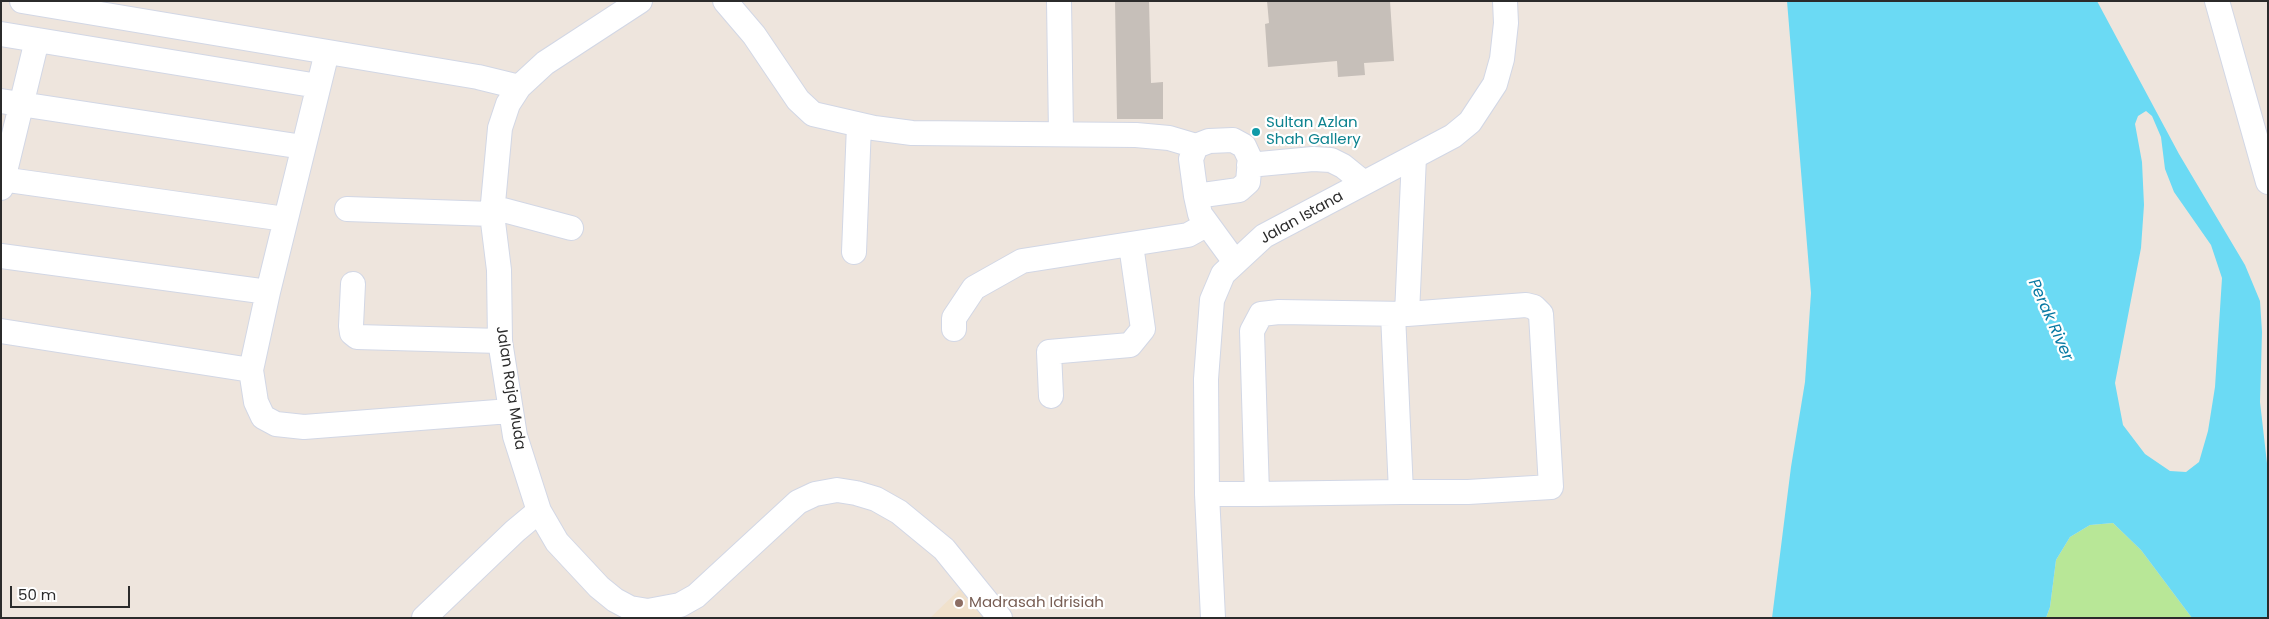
<!DOCTYPE html>
<html>
<head>
<meta charset="utf-8">
<style>
  body { margin:0 }
  #map { position:relative; width:2269px; height:619px; overflow:hidden; background:#eee5dd; font-family:Poppins,sans-serif }
  canvas { display:block }
  .frame { position:absolute; inset:0; border:2px solid #2b2b2b; pointer-events:none }
  .scale { position:absolute; left:10px; top:586px; width:120px; height:22px; box-sizing:border-box; border:2px solid #2b2b2b; border-top:0; padding-left:6px; font-size:15px; line-height:18px; white-space:nowrap; color:#2b2b2b; -webkit-text-stroke:4px #fff; paint-order:stroke }
</style>
</head>
<body>
<div id="map">
<canvas width="2269" height="619"></canvas>
<div class="frame"></div>
<div class="scale">50 m</div>
</div>
<script>
const ctx = document.querySelector('canvas').getContext('2d');
ctx.lineJoin = 'round';
function fillPath(path, color) { ctx.fillStyle = color; ctx.fill(path, 'evenodd'); }
const toPath = rows => new Path2D(rows.map(r => 'M' + r).join(''));
function trace(path, color, width, dash) { ctx.strokeStyle = color; ctx.lineWidth = width; ctx.lineCap = dash ? 'butt' : 'round'; ctx.setLineDash(dash || []); ctx.stroke(path); }
function drawText(font, color, halo, rows, align = 'center') {
  ctx.font = font + ' Poppins,sans-serif'; ctx.lineWidth = 4.5; ctx.setLineDash([]); ctx.textBaseline = 'middle'; ctx.strokeStyle = halo; ctx.fillStyle = color; for (const [text, x, y, turn = 0] of rows) {
    ctx.save(); ctx.translate(x, y); ctx.rotate((+turn || 0) * Math.PI / 180); ctx.textAlign = isNaN(turn) ? turn : align; if (halo) ctx.strokeText(text, 0, 0); ctx.fillText(text, 0, 0); ctx.restore();
  }
}
const education = toPath([
  [960,589,984,618,930,618]
]);
const green = toPath([
  [2113,523,2141,550,2192,618,2046,618,2050,607,2056,560,2070,537,2090,525]
]);
const water = toPath([
  [1787,1,2097,1,2179,154,2245,265,2260,301,2262,332,2260,402,2268,472,2268,618,2192,618,2141,550,2113,523,2090,525,2070,537,2056,560,2050,607,2046,618,1772,618,1791,467,1805,382,1811,293],
  [2146,111,2152,116,2161,137,2165,169,2174,192,2211,245,2222,278,2215,387,2208,431,2199,462,2186,472,2170,471,2145,454,2123,425,2115,383,2141,248,2144,205,2142,162,2135,124,2138,116]
]);
const building = toPath([
  [1115,1,1149,1,1151,83,1163,82,1163,119,1117,119],
  [1267,1,1390,1,1394,61,1364,63,1365,75,1338,77,1337,61,1268,67,1265,24,1269,23]
]);
const minor = toPath([
  [22,1,478,77,519,87],
  [640,1,545,63,519,87,508,104,500,128,492,214,499,270,500,341,515,436,539,511,557,542,599,587,615,600,630,608,648,611,680,605,696,596,798,502,815,494,837,490,856,493,876,499,899,512,944,549,1000,618],
  [725,1,754,35,798,100,813,114,874,128,912,133,1136,135,1169,138,1196,146],
  [1059,1,1061,134],
  [2217,1,2268,182],
  [1,34,318,86],
  [1,101,303,147],
  [1249,165,1313,159,1331,160,1343,166,1364,183],
  [1,179,285,219],
  [1,188,37,40],
  [1196,196,1239,190,1248,182,1250,159,1244,146,1233,140,1209,141,1196,146,1191,159,1196,196,1200,214,1235,262],
  [492,207,571,228],
  [347,209,492,214],
  [854,252,859,125],
  [1,256,268,292],
  [353,284,351,326,352,333,357,337,500,341],
  [1393,314,1401,492],
  [1407,314,1414,157],
  [954,329,954,318,974,288,1022,261,1188,235,1206,225],
  [1,331,251,370,268,292,327,52],
  [251,370,256,402,263,417,276,424,304,427,510,411],
  [1051,396,1049,352,1130,345,1143,329,1131,245],
  [1207,494,1257,494,1401,492,1468,492,1551,487,1541,314,1534,307,1526,305,1407,314,1279,312,1261,314,1252,331,1257,494],
  [424,618,515,531,539,511],
  [1213,618,1207,494,1206,379,1212,300,1223,274,1264,236,1453,136,1470,122,1495,84,1502,59,1506,23,1505,1]
]);
const markers = [
  [1256,132,5,"#0f9aa8"],
  [959,603,5,"#8d6e63"]
];
const cultureNames = [
  ["Sultan Azlan",1266,123],
  ["Shah Gallery",1266,140]
];
const streetNames = [
  ["Jalan Istana",1302,218,-29],
  ["Jalan Raja Muda",510,388,81]
];
const educationNames = [
  ["Madrasah Idrisiah",969,603]
];
const waterNames = [
  ["Perak River",2050,320,66]
];
fillPath(education, '#f0e1cc');
fillPath(green, '#b8e797');
fillPath(water, '#6bdaf4');
fillPath(building, '#c6bfb9');
trace(minor, '#d2d7e5', 26);
trace(minor, '#fff', 24);
for (const [x, y, r, color] of markers) { const dot = new Path2D(); dot.arc(x, y, r, 0, 2 * Math.PI); ctx.fillStyle = color; ctx.fill(dot); trace(dot, '#fff', 2); }
drawText('15px', '#0d838f', '#fff', cultureNames, 'left');
drawText('15px', '#2b2b2b', '#fff', streetNames);
drawText('15px', '#785e54', '#fff', educationNames, 'left');
drawText('italic 16px', '#0779a3', '#fff', waterNames);
</script>
</body>
</html>
